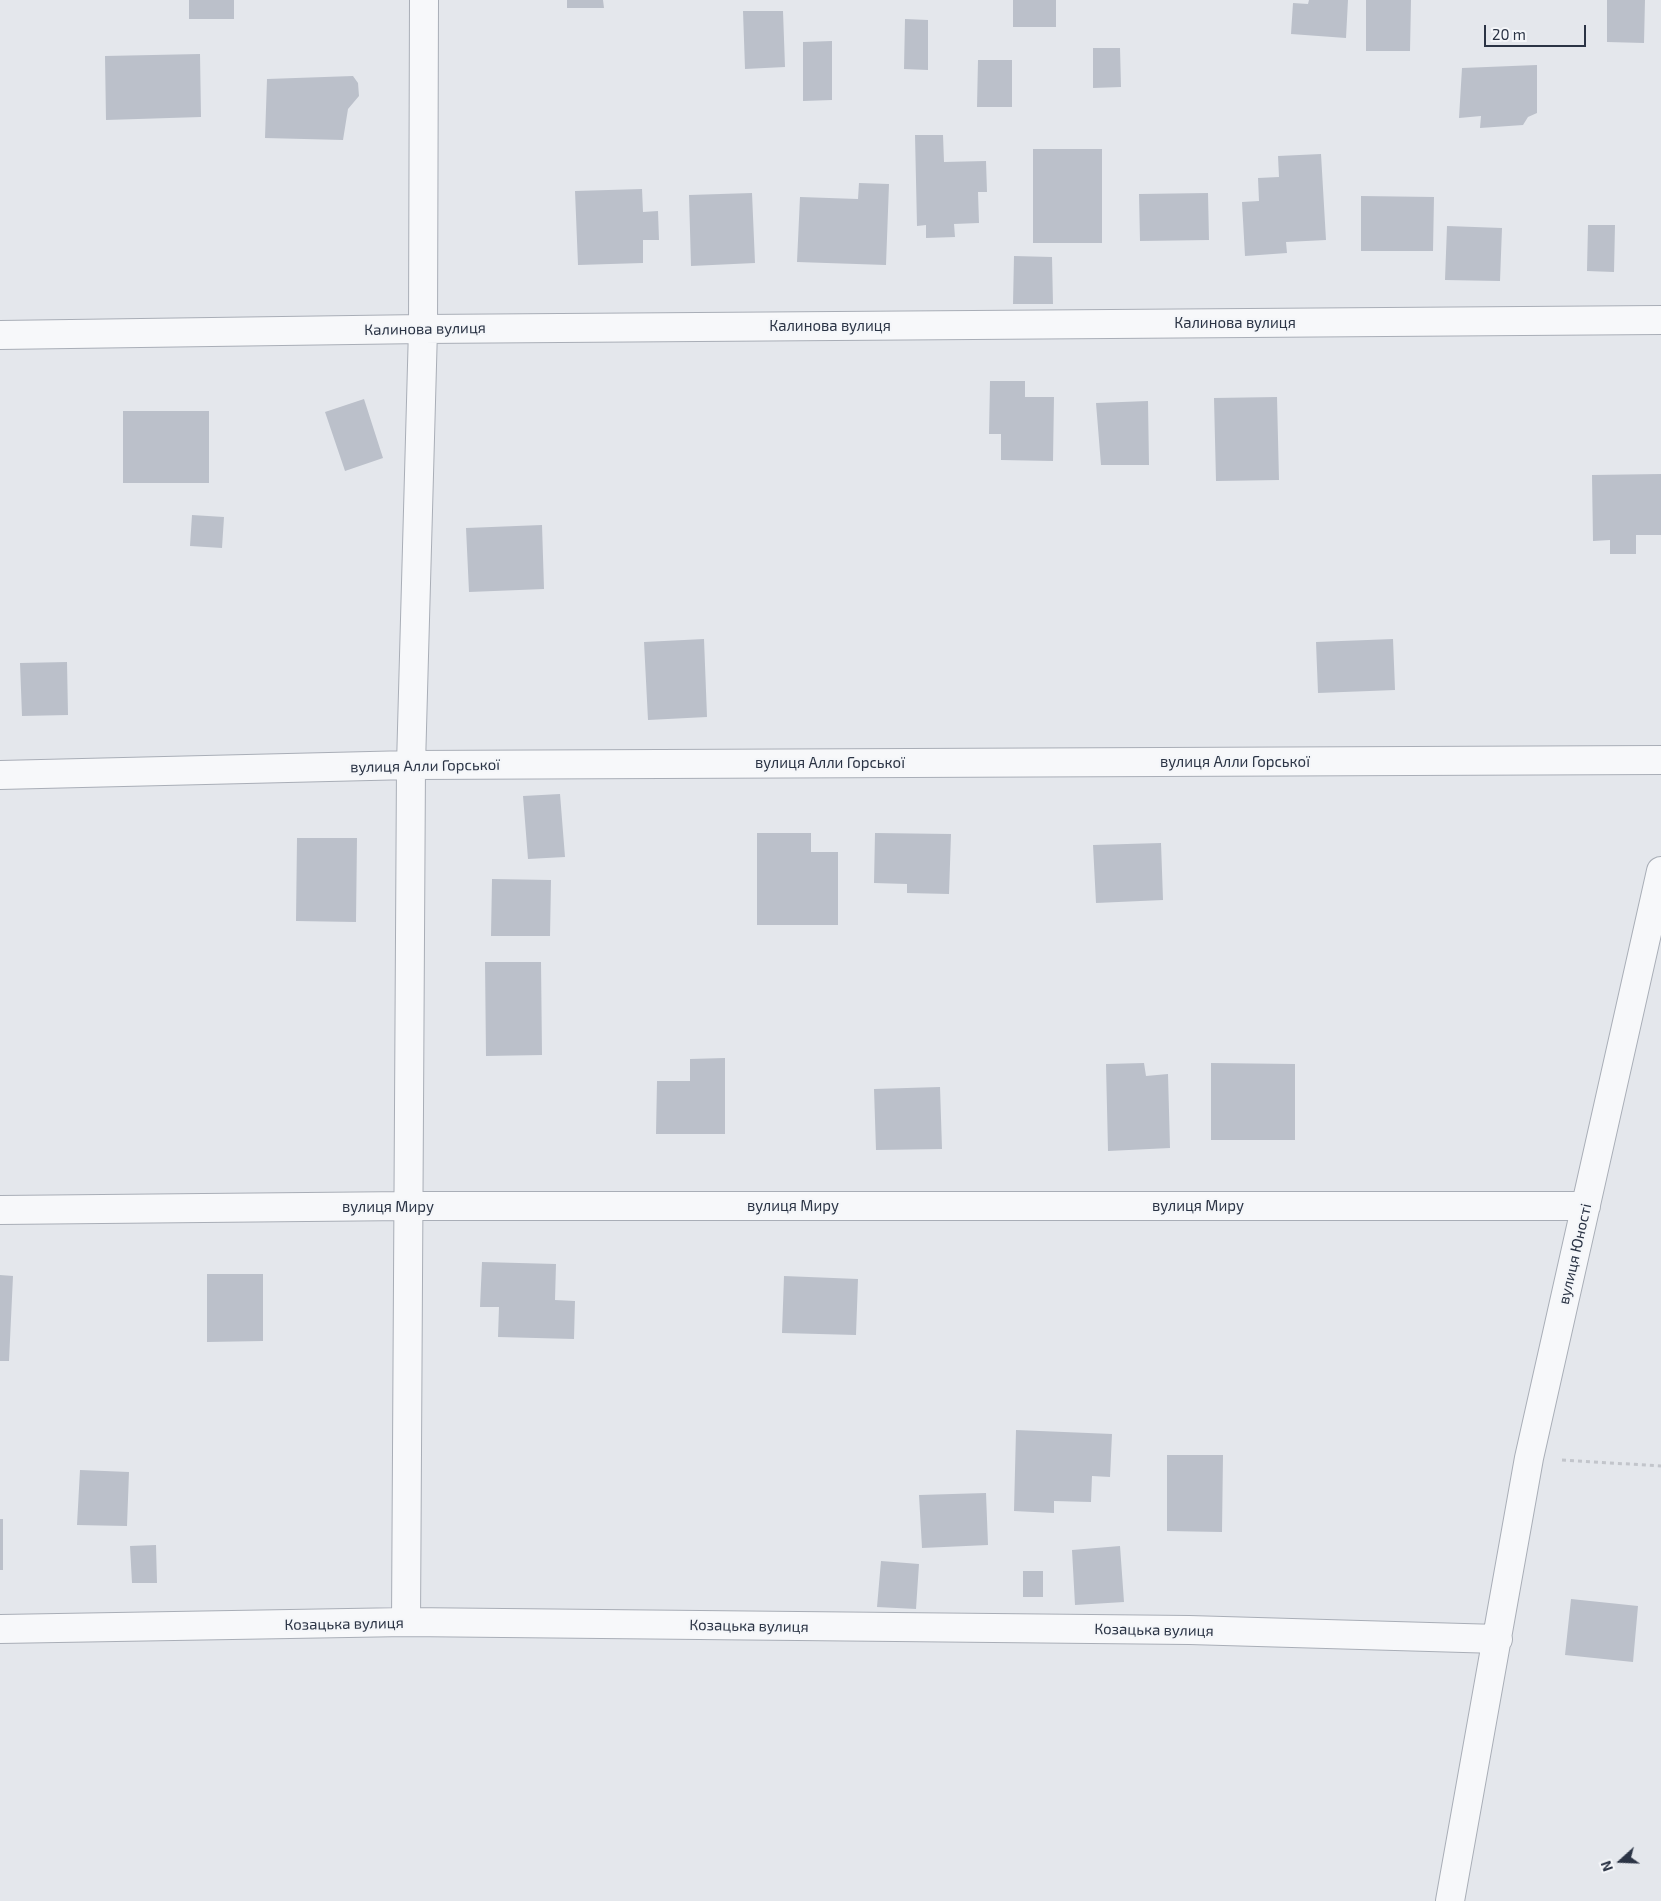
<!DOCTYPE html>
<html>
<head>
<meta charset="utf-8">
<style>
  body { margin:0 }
  #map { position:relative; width:1661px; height:1901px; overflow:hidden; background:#e4e7ec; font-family:"Exo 2",sans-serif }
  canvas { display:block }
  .north { position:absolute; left:1596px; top:1836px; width:50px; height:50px; -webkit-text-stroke:4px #f4f6f9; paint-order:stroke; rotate:250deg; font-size:14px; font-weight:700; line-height:20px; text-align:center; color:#2b3445 }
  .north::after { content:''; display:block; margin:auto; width:18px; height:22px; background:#2b3445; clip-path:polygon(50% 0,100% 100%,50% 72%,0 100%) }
  .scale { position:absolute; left:1484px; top:25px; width:102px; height:22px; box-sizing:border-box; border:2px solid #2b3445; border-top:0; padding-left:6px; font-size:15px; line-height:18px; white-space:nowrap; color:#2b3445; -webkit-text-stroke:4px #f4f6f9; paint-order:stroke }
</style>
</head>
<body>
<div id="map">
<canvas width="1661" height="1901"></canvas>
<div class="north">N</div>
<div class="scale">20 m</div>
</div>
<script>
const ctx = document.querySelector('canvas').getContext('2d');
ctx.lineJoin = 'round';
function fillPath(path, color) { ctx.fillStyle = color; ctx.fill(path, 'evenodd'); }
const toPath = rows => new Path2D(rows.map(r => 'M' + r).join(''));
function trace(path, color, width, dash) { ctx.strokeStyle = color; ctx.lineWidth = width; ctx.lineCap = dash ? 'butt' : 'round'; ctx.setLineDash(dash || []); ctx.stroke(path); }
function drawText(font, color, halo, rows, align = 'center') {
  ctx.font = font + ' "Exo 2",sans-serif'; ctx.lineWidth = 4; ctx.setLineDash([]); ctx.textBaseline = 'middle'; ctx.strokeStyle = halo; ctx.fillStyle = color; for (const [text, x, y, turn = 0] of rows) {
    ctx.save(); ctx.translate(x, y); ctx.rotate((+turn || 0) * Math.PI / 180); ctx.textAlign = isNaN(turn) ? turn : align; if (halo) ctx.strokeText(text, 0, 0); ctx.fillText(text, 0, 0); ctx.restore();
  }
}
const building = toPath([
  [189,0,234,0,234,19,189,19],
  [567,0,603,0,604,8,567,8],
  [1013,0,1056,0,1056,27,1013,27],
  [1309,0,1348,0,1346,38,1291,34,1293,3,1308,4],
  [1366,0,1411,0,1410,51,1366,51],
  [1607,0,1645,0,1644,43,1607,42],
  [743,11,783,11,785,67,745,69],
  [905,19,928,20,928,70,904,69],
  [832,41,832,100,803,101,803,42],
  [1093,48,1120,48,1121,87,1093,88],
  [200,54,201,117,106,120,105,56],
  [978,60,1012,60,1012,107,977,107],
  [1537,65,1537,113,1528,117,1523,125,1480,128,1481,116,1459,118,1462,68],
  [353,76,358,83,359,96,348,109,343,140,265,138,267,79],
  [915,135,943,135,944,162,986,161,987,192,978,192,979,223,954,224,955,237,926,238,926,225,917,226],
  [1033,149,1102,149,1102,243,1033,243],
  [1321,154,1326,240,1286,242,1287,253,1245,256,1242,202,1259,201,1258,178,1279,177,1278,156],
  [859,183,889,184,886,265,797,262,800,197,858,199],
  [642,189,643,212,658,211,659,240,643,240,643,263,578,265,575,191],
  [752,193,755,263,691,266,689,195],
  [1208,193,1209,240,1140,241,1139,194],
  [1361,196,1434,197,1433,251,1361,251],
  [1588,225,1615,225,1614,272,1587,271],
  [1447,226,1502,228,1500,281,1445,280],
  [1014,256,1052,257,1053,304,1013,304],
  [990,381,1025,381,1025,397,1054,397,1053,461,1001,460,1001,434,989,434],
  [1277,397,1279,480,1216,481,1214,398],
  [364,399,383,458,345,471,325,412],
  [1148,401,1149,465,1101,465,1096,403],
  [123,411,209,411,209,483,123,483],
  [1661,474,1661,535,1636,535,1636,554,1610,554,1610,540,1593,541,1592,475],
  [192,515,224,517,222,548,190,546],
  [542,525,544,589,469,592,466,528],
  [704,639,707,717,648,720,644,642],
  [1393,639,1395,690,1318,693,1316,642],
  [67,662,68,715,22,716,20,663],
  [560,794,565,857,528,859,523,796],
  [757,833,811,833,811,852,838,852,838,925,757,925],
  [875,833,951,834,949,894,907,893,907,884,874,883],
  [297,838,357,838,356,922,296,921],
  [1161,843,1163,900,1096,903,1093,845],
  [492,879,551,880,550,936,491,936],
  [485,962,541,962,542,1055,486,1056],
  [725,1058,725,1134,656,1134,657,1081,690,1081,690,1059],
  [1144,1063,1146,1076,1168,1074,1170,1148,1108,1151,1106,1064],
  [1211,1063,1295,1064,1295,1140,1211,1140],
  [940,1087,942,1149,876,1150,874,1089],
  [482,1262,556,1264,555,1300,575,1301,574,1339,498,1337,499,1307,480,1307],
  [207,1274,263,1274,263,1341,207,1342],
  [0,1275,13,1276,9,1361,0,1361],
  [784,1276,858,1279,856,1335,782,1333],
  [1016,1430,1112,1434,1110,1477,1092,1476,1091,1502,1054,1501,1054,1513,1014,1511],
  [1167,1455,1223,1455,1222,1532,1167,1531],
  [80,1470,129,1472,127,1526,77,1525],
  [986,1493,988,1545,922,1548,919,1495],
  [0,1519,3,1519,3,1570,0,1570],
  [156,1545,157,1583,132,1583,130,1546],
  [1120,1546,1124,1602,1075,1605,1072,1550],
  [881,1561,919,1564,916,1609,877,1607],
  [1023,1571,1043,1571,1043,1597,1023,1597],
  [1571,1599,1638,1606,1633,1662,1565,1655]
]);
const path = toPath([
  [1562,1460,1661,1466]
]);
const minor = toPath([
  [0,335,423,329,1661,320],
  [0,775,411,765,1661,760],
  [0,1210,408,1206,1586,1206],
  [406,1622,411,765,423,329,424,0],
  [0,1629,406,1622,1189,1630,1498,1639],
  [1450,1901,1529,1458,1661,871]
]);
const streetNames = [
  ["Калинова вулиця",1235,323],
  ["Калинова вулиця",830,326],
  ["Калинова вулиця",425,329,-1],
  ["вулиця Алли Горської",1235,762],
  ["вулиця Алли Горської",830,763],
  ["вулиця Алли Горської",425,766,-1],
  ["вулиця Миру",793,1206],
  ["вулиця Миру",1198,1206],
  ["вулиця Миру",388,1207],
  ["вулиця Юності",1575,1254,-77],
  ["Козацька вулиця",344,1624,-1],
  ["Козацька вулиця",749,1626,1],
  ["Козацька вулиця",1154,1630,1]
];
fillPath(building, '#bbc0ca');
trace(minor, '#a9aeb7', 30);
trace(path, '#c2c5cb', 3, [4, 4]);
trace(minor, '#f7f8fa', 28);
drawText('15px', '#2b3445', '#f4f6f9', streetNames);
</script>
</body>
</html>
